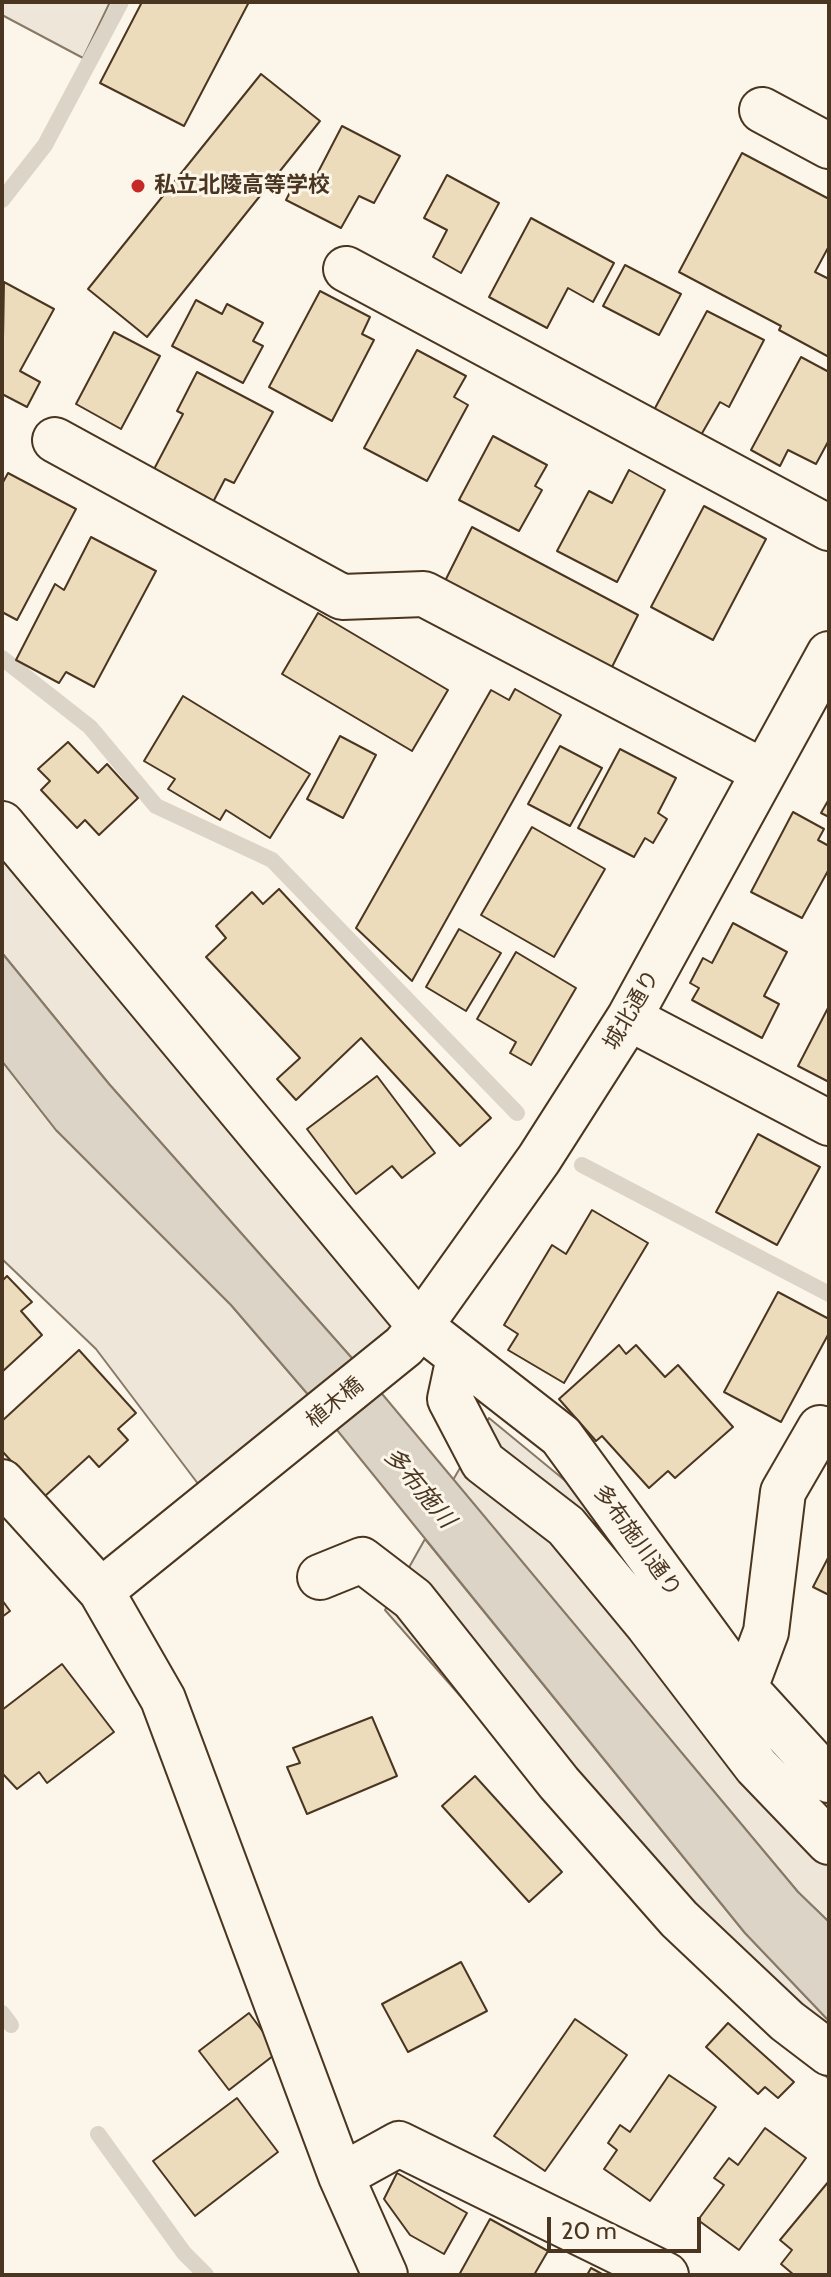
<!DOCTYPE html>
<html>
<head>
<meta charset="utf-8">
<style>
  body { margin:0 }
  #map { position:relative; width:831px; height:2277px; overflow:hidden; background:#fbf6e9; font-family:Cabin,sans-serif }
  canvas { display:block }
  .frame { position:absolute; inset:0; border:4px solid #4a3520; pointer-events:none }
  .scale { position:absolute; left:547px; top:2217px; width:154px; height:36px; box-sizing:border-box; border:4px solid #4a3520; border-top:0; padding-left:10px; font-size:24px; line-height:28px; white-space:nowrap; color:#4a3520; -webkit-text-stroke:6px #fbf6e9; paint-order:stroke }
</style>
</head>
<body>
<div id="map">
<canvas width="831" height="2277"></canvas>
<div class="frame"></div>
<div class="scale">20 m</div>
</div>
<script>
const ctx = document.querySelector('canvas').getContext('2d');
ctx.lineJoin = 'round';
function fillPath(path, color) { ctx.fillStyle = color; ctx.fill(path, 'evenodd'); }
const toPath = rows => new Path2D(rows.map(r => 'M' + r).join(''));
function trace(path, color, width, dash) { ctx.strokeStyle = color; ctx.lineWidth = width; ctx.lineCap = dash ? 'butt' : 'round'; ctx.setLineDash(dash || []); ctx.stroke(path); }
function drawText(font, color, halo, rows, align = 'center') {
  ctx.font = font + ' Cabin,"Noto Sans JP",sans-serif'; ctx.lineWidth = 6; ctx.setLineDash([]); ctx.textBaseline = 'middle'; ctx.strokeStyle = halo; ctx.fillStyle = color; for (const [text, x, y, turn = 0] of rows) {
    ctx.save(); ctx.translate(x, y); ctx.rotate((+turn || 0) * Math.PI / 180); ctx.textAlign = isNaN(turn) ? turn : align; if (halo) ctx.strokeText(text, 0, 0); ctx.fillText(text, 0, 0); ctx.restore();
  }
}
const green = toPath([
  [2,2,110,2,83,58,2,15,2,2],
  [2,860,374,1299,392,1327,358,1365,109,1084,2,953,2,860],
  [2,1061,56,1130,231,1305,311,1398,202,1489,96,1349,2,1259,2,1061],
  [489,1418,568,1483,774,1762,829,1805,829,1922,798,1892,453,1480,489,1418],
  [425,1539,745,1933,829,2021,829,2079,692,1961,385,1610,425,1539]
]);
const water = toPath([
  [2,953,109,1084,358,1365,798,1892,829,1922,829,2021,745,1933,311,1398,231,1305,56,1130,2,1061,2,953]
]);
const stream = toPath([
  [2,200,45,145,121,2],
  [2,658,90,727,156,806,272,860,517,1113],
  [582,1165,829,1294],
  [2,2013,11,2025],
  [98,2134,184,2253,206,2275]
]);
const building = toPath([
  [142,2,249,2,184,126,100,83,142,2],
  [261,74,320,121,147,337,88,289,261,74],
  [342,126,400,156,374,203,359,196,341,228,286,200,300,173,314,180,342,126],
  [742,153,829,199,829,246,815,272,829,279,829,357,779,330,781,326,679,272,742,153],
  [447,175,499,203,461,273,433,257,447,230,424,218,447,175],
  [531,218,614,263,593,302,568,288,547,328,489,297,531,218],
  [625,265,681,294,659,335,603,306,625,265],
  [4,282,54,309,20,371,40,382,27,407,2,394,4,282],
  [320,291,370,317,362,334,374,340,332,421,269,387,320,291],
  [196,300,222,314,227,304,263,323,253,341,263,346,243,383,172,346,196,300],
  [707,311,764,340,729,407,720,402,701,435,654,410,707,311],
  [114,332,160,356,121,429,76,404,114,332],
  [417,350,466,376,454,397,468,405,427,481,364,448,417,350],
  [801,357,829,372,829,440,816,464,788,450,780,466,751,450,801,357],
  [197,372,273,412,234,483,225,479,212,504,152,473,183,414,177,411,197,372],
  [493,436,547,465,535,486,542,490,519,531,459,500,493,436],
  [629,470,665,490,617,582,557,551,589,491,612,503,629,470],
  [8,473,76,509,17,620,2,612,2,484,8,473],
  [704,506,766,539,713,640,651,607,704,506],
  [472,527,638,615,611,669,445,581,472,527],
  [91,537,156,571,94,687,66,672,59,683,16,660,55,584,64,590,91,537],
  [318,613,448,690,412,751,282,674,318,613],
  [515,689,561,715,412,981,356,928,491,690,509,700,515,689],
  [183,696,310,774,270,838,226,810,220,820,168,789,175,779,144,761,183,696],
  [340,736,376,755,343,818,307,799,340,736],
  [68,742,98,773,107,764,138,798,99,835,85,820,77,828,41,790,50,781,38,769,68,742],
  [560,746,602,768,570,826,528,804,560,746],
  [620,749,676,778,658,813,667,819,653,843,645,838,634,857,578,828,620,749],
  [829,799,829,817,821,813,829,799],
  [793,812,824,829,818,840,829,846,829,869,802,918,751,892,793,812],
  [532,827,605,869,554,957,481,915,532,827],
  [279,889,491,1118,460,1146,361,1038,296,1100,277,1079,300,1058,206,957,226,938,216,926,252,892,263,904,279,889],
  [733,923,787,952,764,996,779,1004,762,1038,692,1000,699,988,690,983,703,958,712,963,733,923],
  [459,929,501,953,466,1011,426,987,459,929],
  [516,952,576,988,531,1065,510,1053,516,1042,477,1019,516,952],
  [829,1006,829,1082,798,1066,829,1006],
  [377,1076,435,1153,402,1178,392,1166,356,1194,307,1129,377,1076],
  [758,1134,820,1167,777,1245,716,1212,758,1134],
  [592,1210,648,1243,564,1383,508,1350,518,1334,504,1325,552,1245,566,1254,592,1210],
  [7,1276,32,1302,21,1311,42,1335,2,1372,2,1281,7,1276],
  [778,1292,829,1319,829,1333,781,1422,724,1392,778,1292],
  [619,1345,626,1354,636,1345,665,1377,678,1365,733,1427,675,1478,668,1471,649,1488,602,1436,596,1441,559,1399,619,1345],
  [79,1350,136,1413,118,1429,128,1440,99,1467,89,1456,44,1497,2,1451,2,1421,79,1350],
  [829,1556,829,1595,813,1587,829,1556],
  [2,1600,10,1611,2,1617,2,1600],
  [62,1664,114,1732,47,1783,39,1772,17,1789,2,1773,2,1710,62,1664],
  [372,1717,397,1776,307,1814,287,1767,300,1763,293,1748,372,1717],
  [475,1776,562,1872,529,1902,442,1806,475,1776],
  [461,1962,487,2011,408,2052,382,2004,461,1962],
  [249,2013,278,2052,229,2090,199,2051,249,2013],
  [575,2019,627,2055,545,2171,494,2136,575,2019],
  [728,2023,794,2082,778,2098,765,2087,758,2094,706,2047,728,2023],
  [669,2075,716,2107,650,2201,604,2169,617,2150,608,2143,620,2125,630,2132,669,2075],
  [237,2098,278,2152,195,2216,153,2161,237,2098],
  [765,2128,806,2158,739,2250,698,2220,724,2185,714,2178,729,2158,738,2165,765,2128],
  [397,2173,467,2213,444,2254,410,2235,384,2199,397,2173],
  [829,2181,829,2275,794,2275,781,2264,792,2250,780,2240,829,2181],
  [490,2219,548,2251,534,2275,459,2275,490,2219],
  [591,2268,604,2275,587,2275,591,2268]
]);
const minor = toPath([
  [762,110,829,146],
  [346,269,829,528],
  [55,440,342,597,424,594,764,772],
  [2,824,420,1326,561,1436,745,1688,829,1780],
  [629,1018,829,1123],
  [459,1357,450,1399,483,1462,566,1526,648,1625,756,1766,829,1842],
  [2,1482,101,1591,163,1699,341,2176,385,2275],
  [320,1577,362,1560,413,1599,559,1783,679,1919,787,2021,829,2053],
  [101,1591,404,1346,420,1326,539,1159,629,1018,829,654],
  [745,1688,766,1632,783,1492,820,1428],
  [341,2176,399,2144,666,2275]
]);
const markers = [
  [138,186,8,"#c62828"]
];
const poiNames = [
  ["私立北陵高等学校",154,186]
];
const streetNames = [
  ["城北通り",632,1010,-60],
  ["植木橋",335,1403,-39],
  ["多布施川通り",637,1541,54]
];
const waterNames = [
  ["多布施川",419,1488,50]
];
fillPath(green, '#ede6d9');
trace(green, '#887966', 2);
fillPath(water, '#dcd4c6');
trace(water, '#887966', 2);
trace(stream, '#dcd4c6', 16);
fillPath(building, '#ecdcbc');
trace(building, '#4a3520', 2);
trace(minor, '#4a3520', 48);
trace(minor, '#fbf6e9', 44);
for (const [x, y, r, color] of markers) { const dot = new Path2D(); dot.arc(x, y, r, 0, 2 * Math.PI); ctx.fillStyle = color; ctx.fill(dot); trace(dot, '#fbf6e9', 3); }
drawText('bold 22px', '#4a3520', '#fbf6e9', poiNames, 'left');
drawText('22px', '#4a3520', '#fbf6e9', streetNames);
drawText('italic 24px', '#4a3520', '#fbf6e9', waterNames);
</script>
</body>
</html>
